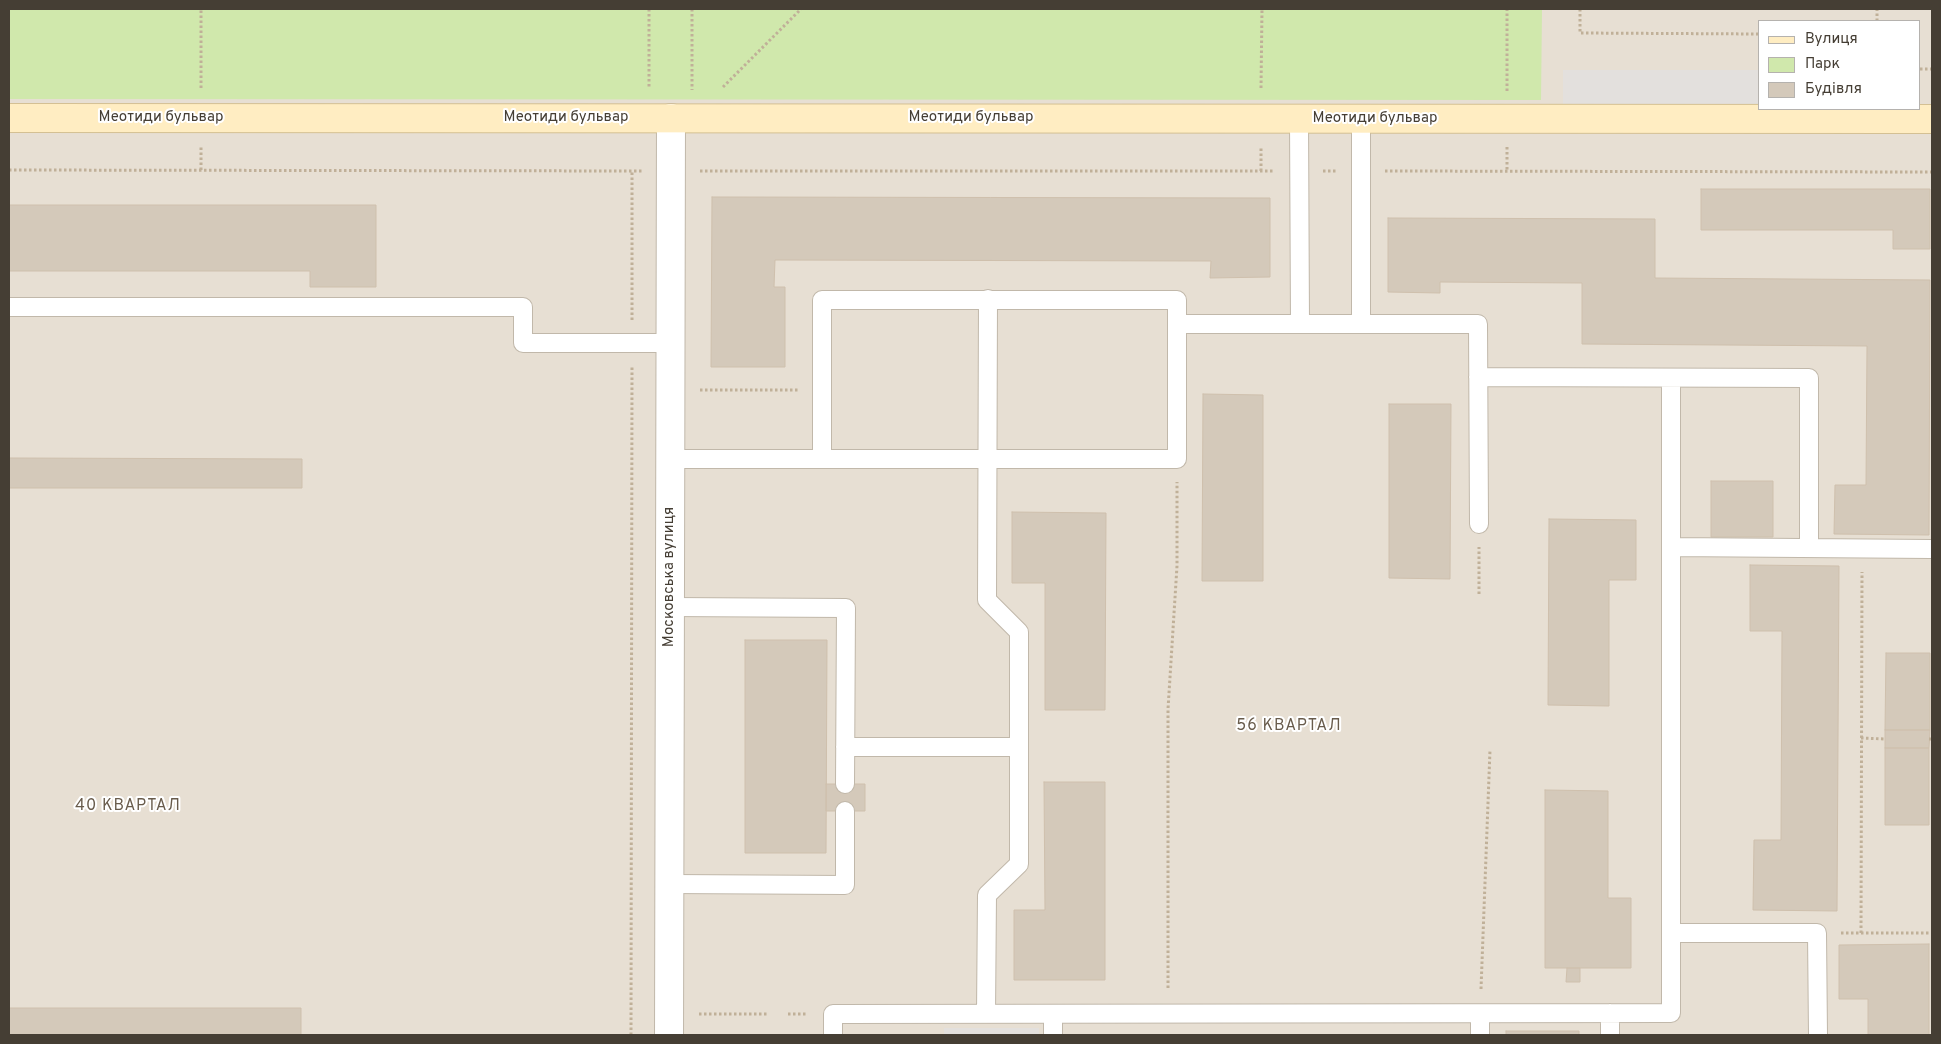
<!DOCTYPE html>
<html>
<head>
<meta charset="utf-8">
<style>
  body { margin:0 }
  #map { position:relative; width:1941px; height:1044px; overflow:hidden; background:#f3eee5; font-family:Overpass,sans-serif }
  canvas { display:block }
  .frame { position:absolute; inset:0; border:10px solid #453e34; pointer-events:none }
  .legend { position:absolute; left:1758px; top:20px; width:162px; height:90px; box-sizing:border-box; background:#fff; border:1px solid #b5b2ae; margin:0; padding:6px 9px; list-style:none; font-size:15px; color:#453e34 }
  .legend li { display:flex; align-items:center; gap:10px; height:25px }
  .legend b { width:25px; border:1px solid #b5b2ae }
</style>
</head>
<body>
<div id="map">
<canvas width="1941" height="1044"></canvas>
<div class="frame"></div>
<ul class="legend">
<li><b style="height:6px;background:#ffedc2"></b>Вулиця</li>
<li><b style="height:14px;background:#d0e8ac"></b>Парк</li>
<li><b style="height:14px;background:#d4c9ba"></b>Будівля</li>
</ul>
</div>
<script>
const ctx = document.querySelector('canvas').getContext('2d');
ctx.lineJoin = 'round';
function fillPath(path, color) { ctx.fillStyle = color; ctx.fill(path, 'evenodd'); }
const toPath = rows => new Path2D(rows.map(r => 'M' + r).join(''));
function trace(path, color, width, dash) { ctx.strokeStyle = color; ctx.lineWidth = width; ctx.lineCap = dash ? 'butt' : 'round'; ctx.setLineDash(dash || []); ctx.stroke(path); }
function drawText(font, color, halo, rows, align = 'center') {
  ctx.font = font + ' Overpass,sans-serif'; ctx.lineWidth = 4; ctx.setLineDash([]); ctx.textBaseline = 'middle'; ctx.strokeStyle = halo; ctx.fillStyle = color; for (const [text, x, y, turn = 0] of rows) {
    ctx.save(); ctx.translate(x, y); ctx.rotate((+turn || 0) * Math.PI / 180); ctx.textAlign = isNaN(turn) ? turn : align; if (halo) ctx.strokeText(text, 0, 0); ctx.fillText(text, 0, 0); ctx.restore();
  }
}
const residential = toPath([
  [9,9,1932,9,1932,1035,9,1035],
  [1760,21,1920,21,1920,109,1760,109]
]);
const green = toPath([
  [9,9,1542,9,1541,100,9,99]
]);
const parking = toPath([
  [1563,70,1760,70,1760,109,1563,119],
  [944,1028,1039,1028,1039,1035,944,1035]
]);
const building = toPath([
  [1701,189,1930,189,1930,249,1893,249,1893,230,1701,230,1701,189],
  [712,197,1270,198,1270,277,1210,278,1211,261,775,260,774,287,785,287,785,367,711,367,712,197],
  [9,205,376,205,376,287,310,287,310,271,9,271,9,205],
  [1388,218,1655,219,1655,278,1930,280,1929,535,1834,534,1835,485,1866,485,1867,346,1582,344,1582,283,1440,282,1440,293,1388,292,1388,218],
  [1203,394,1263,395,1263,581,1202,581,1203,394],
  [1389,404,1451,404,1450,579,1389,578,1389,404],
  [9,458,302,459,302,488,9,488,9,458],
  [1711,481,1773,481,1773,537,1711,537,1711,481],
  [1012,512,1106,513,1105,710,1045,710,1045,583,1012,583,1012,512],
  [1549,519,1636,520,1636,580,1609,580,1609,706,1548,705,1549,519],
  [1750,565,1839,566,1837,911,1753,910,1754,840,1781,840,1782,631,1750,631,1750,565],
  [745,640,827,640,826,853,745,853,745,640],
  [1886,653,1930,653,1930,730,1885,730,1886,653],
  [1885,730,1930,730,1929,748,1885,748,1885,730],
  [1885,748,1929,748,1929,825,1885,825,1885,748],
  [1044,782,1105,782,1105,980,1014,980,1014,910,1045,910,1044,782],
  [826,784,865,784,865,811,826,811,826,784],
  [1545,790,1608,791,1608,898,1631,898,1631,968,1545,968,1545,790],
  [1929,944,1929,1035,1868,1035,1868,999,1839,999,1839,945,1929,944],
  [1567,968,1580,968,1580,982,1566,982,1567,968],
  [9,1008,301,1008,301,1035,9,1035,9,1008],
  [1506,1031,1579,1031,1579,1035,1506,1035,1506,1031]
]);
const path = toPath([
  [649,9,649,88],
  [692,9,692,90],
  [1580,9,1580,33,1760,34],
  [1877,21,1877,9],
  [1920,69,1932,69],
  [723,87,801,9],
  [201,88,201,9],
  [1261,88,1262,9],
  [1507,91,1507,9],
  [1507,147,1507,171],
  [9,170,642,171],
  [201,170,201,147],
  [700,171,1274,171],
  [1261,171,1261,147],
  [1323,171,1337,171],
  [1385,171,1932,172],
  [632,320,632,171],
  [700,390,799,390],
  [1479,594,1479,547],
  [1861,738,1885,739],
  [1929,739,1932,739],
  [1841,933,1932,933],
  [1861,933,1862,572],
  [1168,988,1168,709,1177,566,1177,482],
  [1481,989,1490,750],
  [699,1014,768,1014],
  [788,1014,808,1014],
  [631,1035,632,366]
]);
const lane = toPath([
  [1299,119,1300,324],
  [9,307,523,307,523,343,670,343],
  [1178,324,1478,324,1479,524],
  [1361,324,1361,118],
  [1478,377,1809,378,1809,548],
  [670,459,1177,459,1177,300,822,300,822,459],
  [1671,547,1932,549],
  [670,607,846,608,845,784],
  [845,747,1019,747],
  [670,884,845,885,845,811],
  [1671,933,1817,933,1818,1035],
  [1610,1013,1610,1035],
  [986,1014,987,895,1019,864,1019,632,987,600,988,299],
  [1480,1014,1480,1035],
  [833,1035,833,1014,1671,1013,1671,378],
  [1053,1035,1053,1014]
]);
const street = toPath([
  [669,1035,671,118]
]);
const secondary = toPath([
  [9,118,1932,119]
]);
const streetNames = [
  ["Меотиди бульвар",161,118],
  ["Меотиди бульвар",566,118],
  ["Меотиди бульвар",971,118],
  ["Меотиди бульвар",1375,119],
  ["Московська вулиця",670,577,-90]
];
const neighbourhoodNames = [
  ["56 КВАРТАЛ",1289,727],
  ["40 КВАРТАЛ",128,807]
];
fillPath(residential, '#e7dfd3');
fillPath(green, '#d0e8ac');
fillPath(parking, '#e3e0dd');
fillPath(building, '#d4c9ba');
trace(building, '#cfc0ad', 1);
trace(lane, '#c1b8aa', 20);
trace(street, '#c1b8aa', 30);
trace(secondary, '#d4c093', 30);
trace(path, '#c0b098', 3, [2.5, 2.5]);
trace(lane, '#fff', 18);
trace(street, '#fff', 28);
trace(secondary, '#ffedc2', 28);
drawText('15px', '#453e34', '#fff', streetNames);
ctx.letterSpacing = '1px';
drawText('16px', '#685b4b', '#fff', neighbourhoodNames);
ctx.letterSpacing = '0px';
</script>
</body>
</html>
